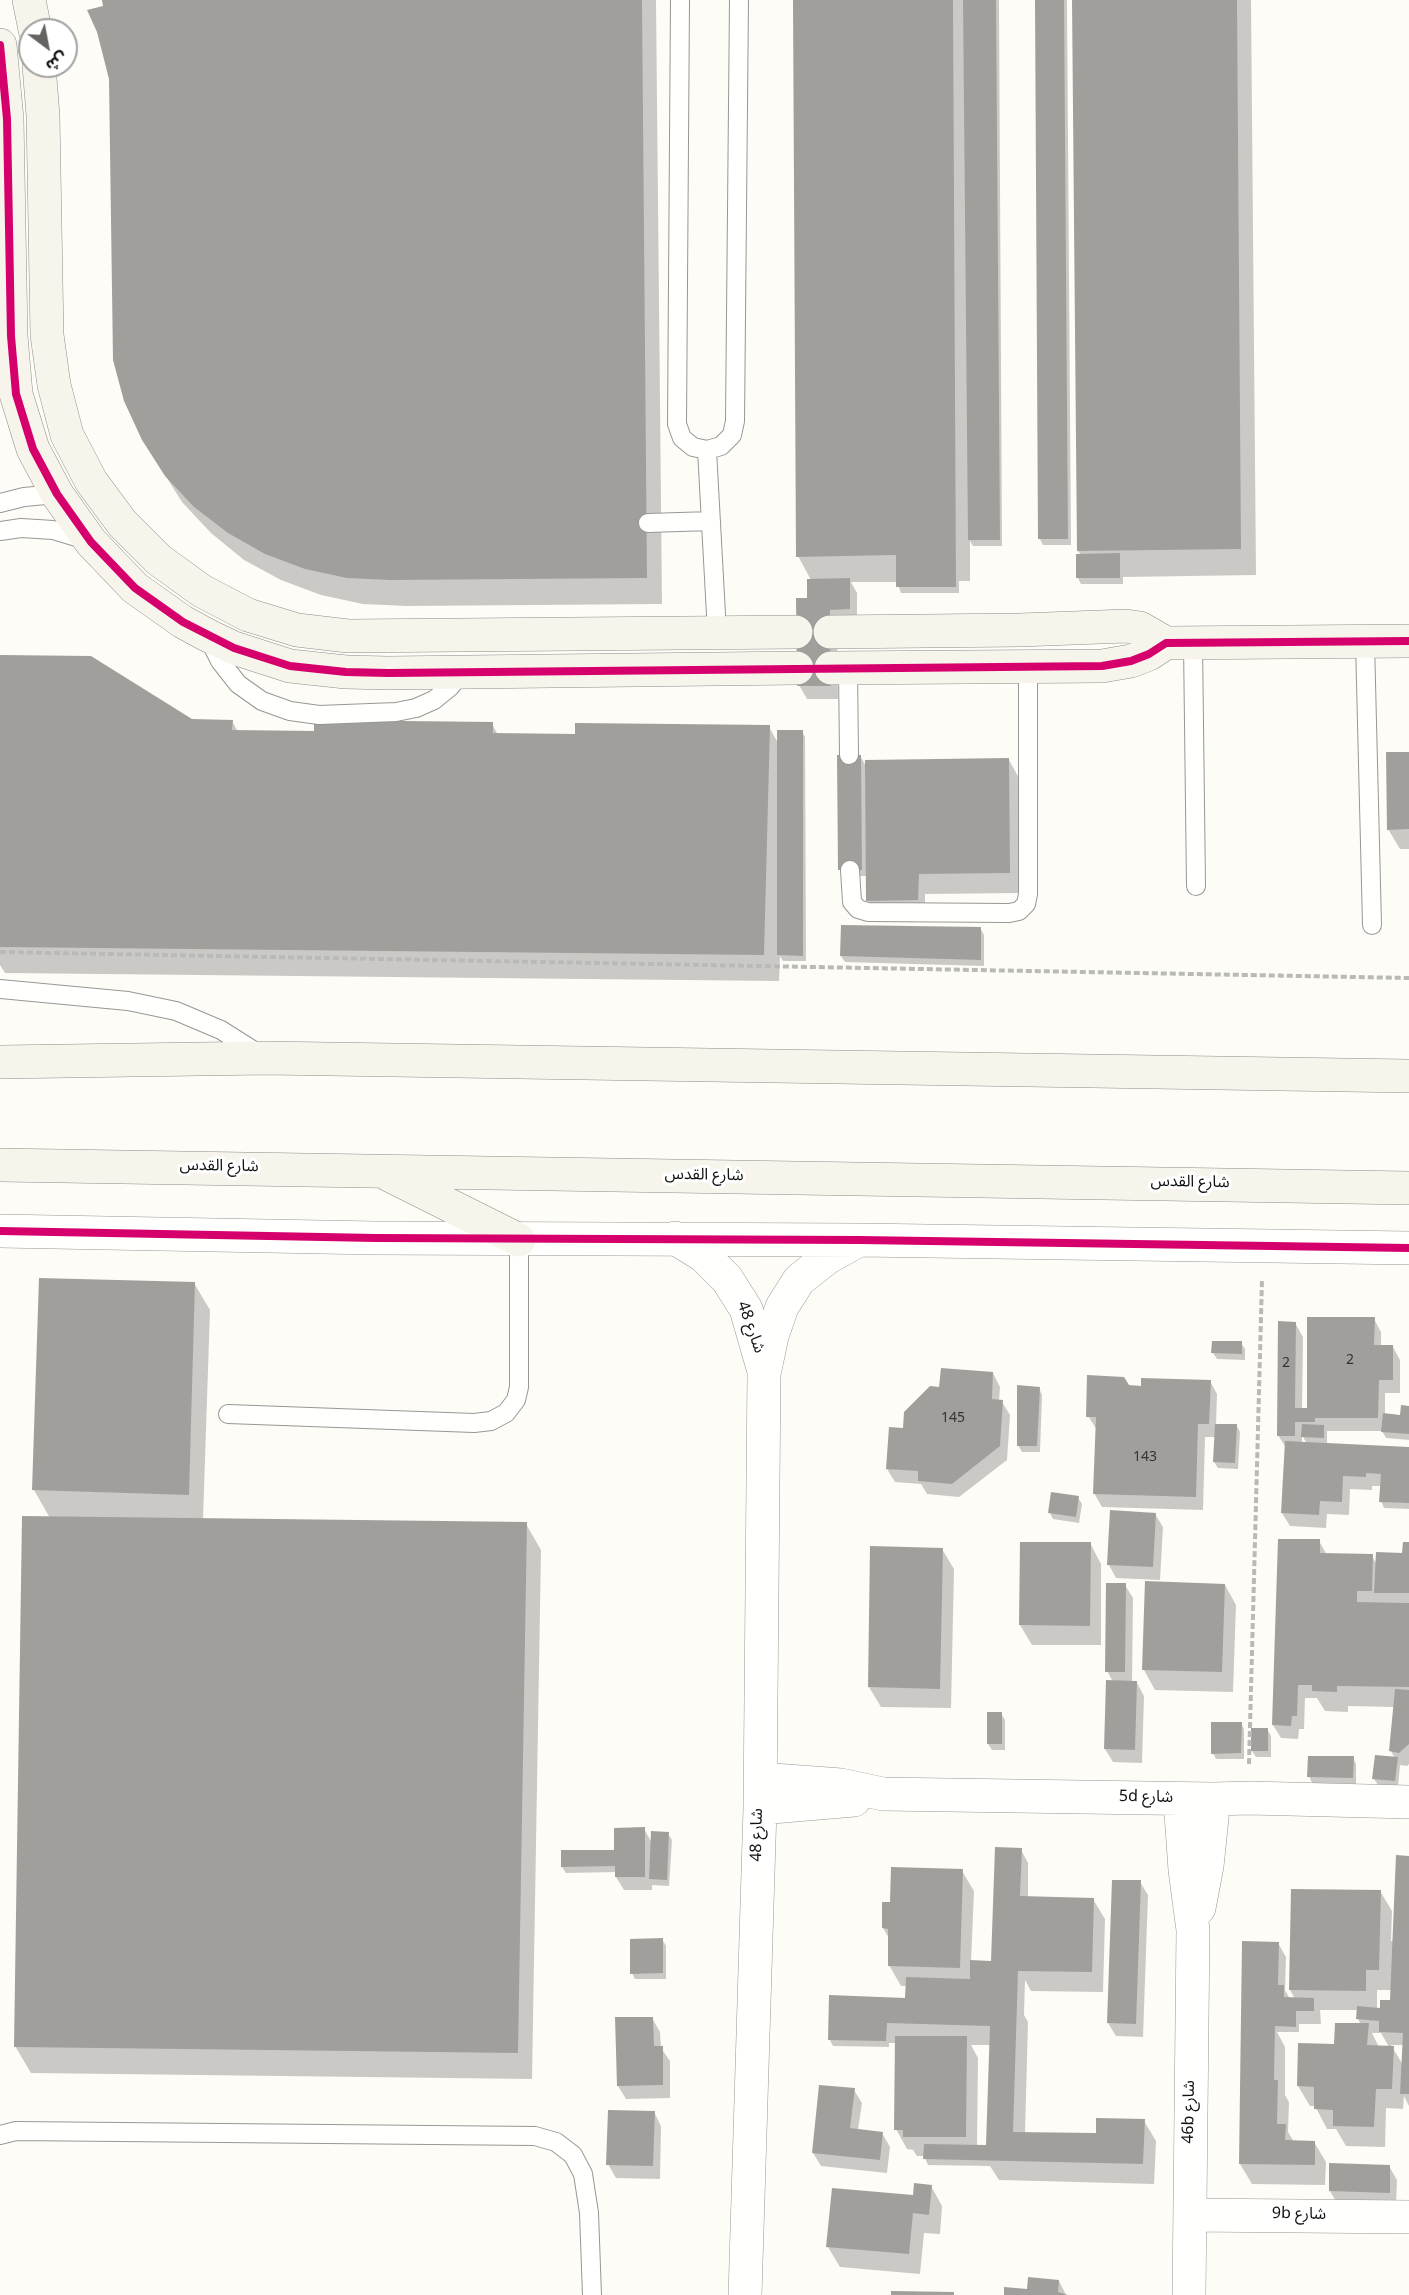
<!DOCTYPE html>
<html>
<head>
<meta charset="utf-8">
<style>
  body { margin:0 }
  #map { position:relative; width:1409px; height:2295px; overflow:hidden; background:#fdfcf7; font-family:Georgia,"Noto Sans Arabic",serif }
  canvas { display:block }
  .north { position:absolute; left:18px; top:18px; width:60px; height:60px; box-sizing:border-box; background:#fff; border:2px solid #a0a0a0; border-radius:50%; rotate:148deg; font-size:16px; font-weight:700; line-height:24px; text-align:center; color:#111 }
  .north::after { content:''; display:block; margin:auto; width:21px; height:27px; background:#646362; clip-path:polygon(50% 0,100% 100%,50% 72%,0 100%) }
</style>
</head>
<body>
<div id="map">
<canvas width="1409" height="2295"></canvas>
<div class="north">ش</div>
</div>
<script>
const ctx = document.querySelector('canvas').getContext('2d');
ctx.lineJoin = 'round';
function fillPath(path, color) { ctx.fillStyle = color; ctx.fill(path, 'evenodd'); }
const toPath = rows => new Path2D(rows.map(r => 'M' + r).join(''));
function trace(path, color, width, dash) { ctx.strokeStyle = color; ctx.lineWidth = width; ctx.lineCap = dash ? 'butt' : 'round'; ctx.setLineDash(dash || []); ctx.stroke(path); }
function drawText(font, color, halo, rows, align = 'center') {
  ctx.font = font + ' Georgia,"Noto Sans Arabic",serif'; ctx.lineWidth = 6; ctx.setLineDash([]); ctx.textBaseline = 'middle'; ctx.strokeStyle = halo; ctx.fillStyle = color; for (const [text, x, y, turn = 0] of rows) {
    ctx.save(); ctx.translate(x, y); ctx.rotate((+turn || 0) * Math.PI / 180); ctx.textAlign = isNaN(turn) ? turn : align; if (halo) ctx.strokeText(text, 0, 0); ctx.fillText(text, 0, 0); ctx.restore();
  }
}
const shadow = toPath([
  [104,0,656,0,662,604,406,606,363,604,321,595,281,580,244,560,211,533,182,502,143,440],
  [794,0,999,0,1002,546,973,546,970,541,970,581,959,581,959,593,901,593,897,582,851,582,857,593,857,622,837,623,838,699,807,699,799,685,811,580,798,556],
  [1036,0,1067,0,1071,545,1043,545,1040,539],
  [1074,0,1251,0,1256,575,1123,577,1123,584,1081,584,1078,578,1078,555,1081,555,1078,551],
  [0,656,191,720,232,721,238,732,315,732,492,724,498,735,576,736,769,727,778,743,802,731,805,737,806,961,783,961,780,956,779,981,5,973,0,965],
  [1409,753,1409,849,1400,849,1388,829],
  [860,756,866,766,1009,760,1020,780,1021,893,925,894,925,913,875,914,868,901,867,876,843,876,840,870],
  [980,928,984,935,984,966,845,962,841,956],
  [194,1283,210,1310,203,1520,526,1524,541,1550,532,2079,31,2073,15,2046,50,1518,34,1490],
  [1374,1319,1381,1332,1381,1347,1393,1347,1400,1360,1400,1393,1385,1393,1385,1415,1402,1416,1409,1408,1409,1440,1386,1438,1382,1431,1327,1431,1327,1445,1409,1449,1409,1509,1384,1508,1381,1501,1382,1486,1372,1486,1372,1490,1350,1489,1349,1515,1327,1514,1326,1528,1290,1526,1282,1513,1286,1448,1278,1435,1295,1323,1303,1337,1302,1410,1308,1410],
  [1302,1435,1307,1444,1302,1444],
  [1241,1343,1245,1349,1245,1360,1217,1359,1213,1353],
  [993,1373,1000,1387,999,1401,1002,1402,1010,1415,1007,1460,959,1497,927,1494,921,1484,895,1482,887,1469,904,1429,941,1388],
  [1210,1381,1217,1394,1216,1425,1237,1426,1240,1432,1238,1469,1218,1468,1214,1462,1216,1437,1205,1437,1203,1510,1102,1507,1094,1493,1097,1430,1088,1416,1129,1387],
  [1039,1388,1042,1395,1040,1452,1022,1452,1018,1445],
  [1078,1498,1082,1504,1079,1523,1053,1519,1050,1513],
  [1155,1514,1163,1527,1160,1580,1116,1578,1109,1565],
  [1319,1541,1327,1555,1372,1556,1377,1565,1404,1554,1409,1543,1409,1764,1407,1766,1400,1765,1398,1787,1378,1785,1374,1779,1395,1759,1391,1751,1395,1707,1348,1706,1348,1712,1325,1711,1317,1698,1305,1698,1304,1729,1299,1729,1298,1739,1281,1738,1273,1725],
  [1090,1543,1101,1564,1101,1645,1032,1645,1020,1625],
  [942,1549,954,1569,951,1708,881,1707,869,1687],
  [1125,1585,1133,1598,1132,1682,1137,1683,1144,1696,1142,1763,1113,1762,1105,1749,1113,1682,1107,1671],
  [1225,1585,1236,1605,1233,1692,1155,1690,1144,1670],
  [1001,1714,1005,1720,1005,1750,992,1750,988,1744],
  [1241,1723,1244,1729,1244,1759,1216,1759,1213,1753],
  [1267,1729,1271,1736,1271,1757,1256,1757,1252,1751],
  [1353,1758,1356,1764,1356,1784,1312,1783,1309,1776],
  [644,1829,652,1843,668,1834,672,1840,669,1886,652,1885,652,1890,624,1890,616,1877,616,1872,566,1873,562,1867,613,1852],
  [1021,1850,1028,1863,1028,1897,1093,1899,1105,1919,1103,1992,1031,1991,1025,1980,1024,2015,1028,2022,1025,2133,1097,2135,1144,2121,1156,2141,1154,2184,999,2180,990,2166,928,2165,924,2156,917,2156,913,2150,907,2149,896,2129,896,2043,889,2043,889,2047,833,2046,830,2040,907,1999,907,1986,901,1986,889,1965,890,1940,883,1928,891,1904,962,1871,974,1891,971,1962,992,1962],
  [971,2045,991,2045,987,2147,977,2146,978,2058],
  [1409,1857,1409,2106,1404,2096,1403,2109,1386,2108,1385,2147,1346,2146,1336,2129,1327,2129,1315,2106,1310,2106,1298,2086,1300,2044,1336,2046,1361,2025,1358,2019,1358,2010,1320,2010,1321,2024,1299,2024,1299,2032,1277,2032,1285,2047,1285,2095,1289,2102,1288,2132,1294,2142,1314,2142,1326,2162,1325,2185,1252,2184,1240,2164,1244,1943,1278,1943,1286,1957,1285,1990,1290,1999,1295,1999,1290,1990,1380,1891,1392,1911,1391,1941,1394,1941],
  [1377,1990,1392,1990,1391,2002,1381,2009,1377,2009],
  [1372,2033,1381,2033,1389,2047,1379,2047],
  [1391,2045,1404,2045,1403,2065],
  [1140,1882,1148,1895,1143,2037,1116,2036,1108,2023],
  [662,1939,666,1946,666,1979,635,1979,632,1973],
  [652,2018,660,2032,661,2048,670,2061,670,2098,626,2099,618,2086,617,2019],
  [854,2090,862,2103,858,2130,882,2133,890,2147,887,2173,821,2166,813,2153],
  [654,2112,661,2126,660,2179,616,2178,608,2164],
  [1331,2164,1389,2166,1397,2180,1396,2206,1338,2205,1330,2191],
  [931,2186,942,2206,940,2234,924,2233,920,2274,840,2267,828,2247],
  [1059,2281,1066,2295,1069,2295,1005,2295,1028,2291]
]);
const building = toPath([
  [102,0,642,0,647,578,390,580,347,578,305,569,265,554,228,533,194,507,165,476,142,440,124,401,113,360,109,79,97,32,87,10,103,6],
  [793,0,953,0,956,587,896,587,896,555,796,557],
  [963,0,996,0,1000,540,968,540],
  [1035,0,1064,0,1068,539,1038,539],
  [1072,0,1237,0,1241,549,1077,551],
  [1120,553,1120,578,1076,578,1076,554],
  [850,578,850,609,830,610,831,686,797,686,796,598,807,598,807,579],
  [0,655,91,656,192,719,233,720,232,730,314,731,314,720,493,722,493,733,575,734,575,723,770,725,764,955,0,947],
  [777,730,803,730,803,956,777,955],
  [1386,752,1409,752,1409,829,1387,830],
  [837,755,861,755,862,870,838,870],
  [1009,758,1010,873,919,874,918,900,866,901,865,760],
  [841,925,981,927,981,960,840,956],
  [39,1278,195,1282,189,1495,32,1490],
  [1307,1317,1375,1317,1374,1345,1393,1345,1393,1380,1379,1380,1378,1418,1315,1418,1315,1422,1295,1422,1295,1436,1277,1436,1278,1321,1296,1322,1295,1408,1307,1408],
  [1212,1341,1242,1341,1242,1354,1211,1353],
  [941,1368,993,1372,992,1399,1003,1400,1000,1446,952,1484,918,1481,918,1471,886,1469,889,1427,903,1428,904,1412,930,1386,939,1387],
  [1087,1375,1124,1377,1129,1385,1141,1386,1141,1378,1211,1380,1209,1424,1198,1424,1196,1497,1093,1494,1096,1417,1086,1417],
  [1017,1385,1040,1387,1037,1446,1017,1446],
  [1401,1405,1409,1406,1409,1434,1381,1432,1383,1413,1400,1415],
  [1215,1424,1237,1424,1235,1463,1213,1462],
  [1302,1424,1324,1425,1324,1438,1301,1437],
  [1285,1441,1409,1447,1409,1503,1379,1502,1381,1474,1366,1473,1366,1477,1343,1476,1342,1502,1320,1501,1319,1515,1281,1513],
  [1051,1492,1079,1496,1076,1517,1048,1513],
  [1110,1510,1156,1513,1153,1567,1107,1565],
  [22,1516,527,1522,518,2053,14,2047],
  [1278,1539,1320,1539,1320,1553,1373,1554,1372,1591,1357,1591,1357,1602,1409,1603,1409,1687,1337,1686,1337,1692,1312,1691,1312,1685,1298,1685,1297,1716,1292,1716,1291,1726,1272,1725],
  [1020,1542,1091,1542,1090,1626,1019,1625],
  [1403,1542,1409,1542,1409,1593,1374,1593,1376,1552,1402,1553],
  [870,1546,943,1548,940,1689,868,1687],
  [1145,1581,1225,1584,1222,1672,1142,1670],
  [1106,1583,1126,1583,1125,1672,1105,1672],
  [1106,1680,1137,1681,1135,1750,1104,1749],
  [1395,1689,1409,1690,1409,1744,1399,1753,1389,1751],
  [987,1712,1002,1712,1002,1744,987,1744],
  [1211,1722,1242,1722,1241,1753,1211,1754],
  [1251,1728,1268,1728,1268,1751,1251,1751],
  [1375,1755,1398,1757,1395,1781,1372,1779],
  [1308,1756,1354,1756,1353,1778,1307,1777],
  [645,1827,645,1877,615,1877,615,1866,561,1867,561,1850,614,1850,614,1828],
  [651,1831,669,1832,667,1880,649,1879],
  [995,1847,1022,1848,1020,1896,1094,1898,1092,1972,1018,1971,1013,2132,1096,2133,1096,2118,1145,2119,1143,2164,923,2159,924,2144,986,2145,990,2026,887,2023,886,2041,828,2040,829,1995,905,1998,906,1977,970,1979,970,1960,991,1961],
  [1396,1855,1409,1856,1409,2094,1400,2094,1403,2033,1379,2032,1379,2021,1356,2019,1357,2006,1380,2008,1380,2000,1390,2000],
  [891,1867,963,1869,960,1968,888,1966,888,1929,882,1928,882,1902,890,1902],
  [1112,1880,1141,1880,1136,2024,1107,2023],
  [1291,1889,1381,1890,1379,1970,1366,1970,1366,1991,1289,1990],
  [663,1938,663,1973,630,1974,630,1939],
  [1242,1941,1279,1942,1278,1985,1284,1985,1284,1997,1314,1998,1314,2011,1296,2011,1296,2027,1275,2026,1274,2080,1278,2080,1277,2124,1286,2124,1285,2140,1315,2141,1315,2165,1239,2164],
  [615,2017,653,2017,654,2046,663,2046,663,2085,617,2086],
  [1335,2023,1369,2023,1367,2045,1394,2046,1392,2089,1376,2089,1374,2127,1333,2126,1333,2110,1314,2109,1314,2087,1297,2086,1298,2043,1334,2044],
  [895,2036,967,2036,966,2137,903,2137,903,2130,894,2130],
  [819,2085,855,2088,850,2128,883,2132,880,2160,812,2153],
  [608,2110,655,2111,653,2166,606,2165],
  [1329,2163,1390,2165,1390,2193,1329,2191],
  [914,2183,932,2185,929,2215,913,2213,909,2254,826,2247,832,2188,913,2195],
  [1028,2277,1059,2280,1058,2292,1068,2295,1004,2295,1004,2287,1027,2289],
  [891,2291,954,2292,954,2295,891,2295]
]);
const path = toPath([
  [0,952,1409,978],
  [1249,1764,1262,1280]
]);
const lane = toPath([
  [680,0,677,424,682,438,693,447,707,450,721,446,732,435,735,421,739,0],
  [707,450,717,633],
  [0,503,24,497,57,494],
  [648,523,711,521],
  [0,531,21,528,53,530,86,540],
  [209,639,220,661,238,684,262,701,290,711,319,715,396,712,416,708,434,700,450,687,462,672],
  [1365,642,1372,925],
  [1193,643,1196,886],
  [848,668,849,755],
  [850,870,852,902,858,909,868,912,1009,913,1019,911,1026,904,1028,894,1028,666],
  [0,989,128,1001,176,1011,221,1030,259,1054],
  [228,1414,474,1423,491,1421,506,1413,516,1400,519,1387,519,1240],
  [0,2135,16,2131,535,2136,556,2142,573,2155,583,2174,589,2213,592,2295]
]);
const street = toPath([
  [0,1231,376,1238,859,1240,1409,1248],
  [675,1238,704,1256,727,1279,746,1309,763,1368],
  [760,1779,841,1785,883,1794,1214,1799,1249,1798,1409,1802],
  [1180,1799,1185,1870,1193,1930,1189,2295],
  [760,1808,854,1800],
  [1199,1908,1207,1866,1214,1799],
  [1190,2215,1409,2217],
  [745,2295,760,1808,764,1374,772,1336,782,1307,799,1280,827,1258,859,1240]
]);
const secondary = toPath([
  [29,0,35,30],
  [0,45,7,119,11,336,16,394,33,449,57,494,91,542,135,588,183,622,207,635,234,648,290,666,346,672,388,673,797,668],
  [39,66,43,115,47,335,54,385,67,435,91,481,122,523,159,560,202,591,248,615,297,630,348,636,796,632],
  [830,632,1020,630,1126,626,1140,628,1166,643],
  [831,668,1102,666,1131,661,1149,654,1166,643,1409,641],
  [0,1062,266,1058,1409,1076],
  [0,1165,1409,1188],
  [389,1175,519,1240]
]);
const cycleway = toPath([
  [0,45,7,119,11,336,16,394,33,449,57,494,91,542,135,588,183,622,234,648,290,666,346,672,388,673,1102,666,1131,661,1149,654,1166,643,1409,641],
  [0,1231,376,1238,859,1240,1409,1248]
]);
const numberNames = [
  ["2",1350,1362],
  ["2",1286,1365],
  ["145",953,1420],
  ["143",1145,1459]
];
const streetNames = [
  ["شارع القدس",219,1168,1],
  ["شارع القدس",704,1177,1],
  ["شارع القدس",1190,1184,1],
  ["شارع 48",749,1328,70],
  ["5d شارع",1146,1799,1],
  ["شارع 48",759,1835,-89],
  ["46b شارع",1191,2112,-89],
  ["9b شارع",1299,2216,1]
];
fillPath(shadow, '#0003');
fillPath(building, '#a19f9c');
trace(lane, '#979795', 20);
trace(street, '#979795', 34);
trace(secondary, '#8e8d8b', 34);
trace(path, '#b9b9b8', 4, [6, 3]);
trace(lane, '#fffffe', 18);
trace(street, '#fffffe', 33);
trace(secondary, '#f6f4eb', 33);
trace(cycleway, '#d6006c', 8);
drawText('14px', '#353434', null, numberNames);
drawText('16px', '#111', '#fff', streetNames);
</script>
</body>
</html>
